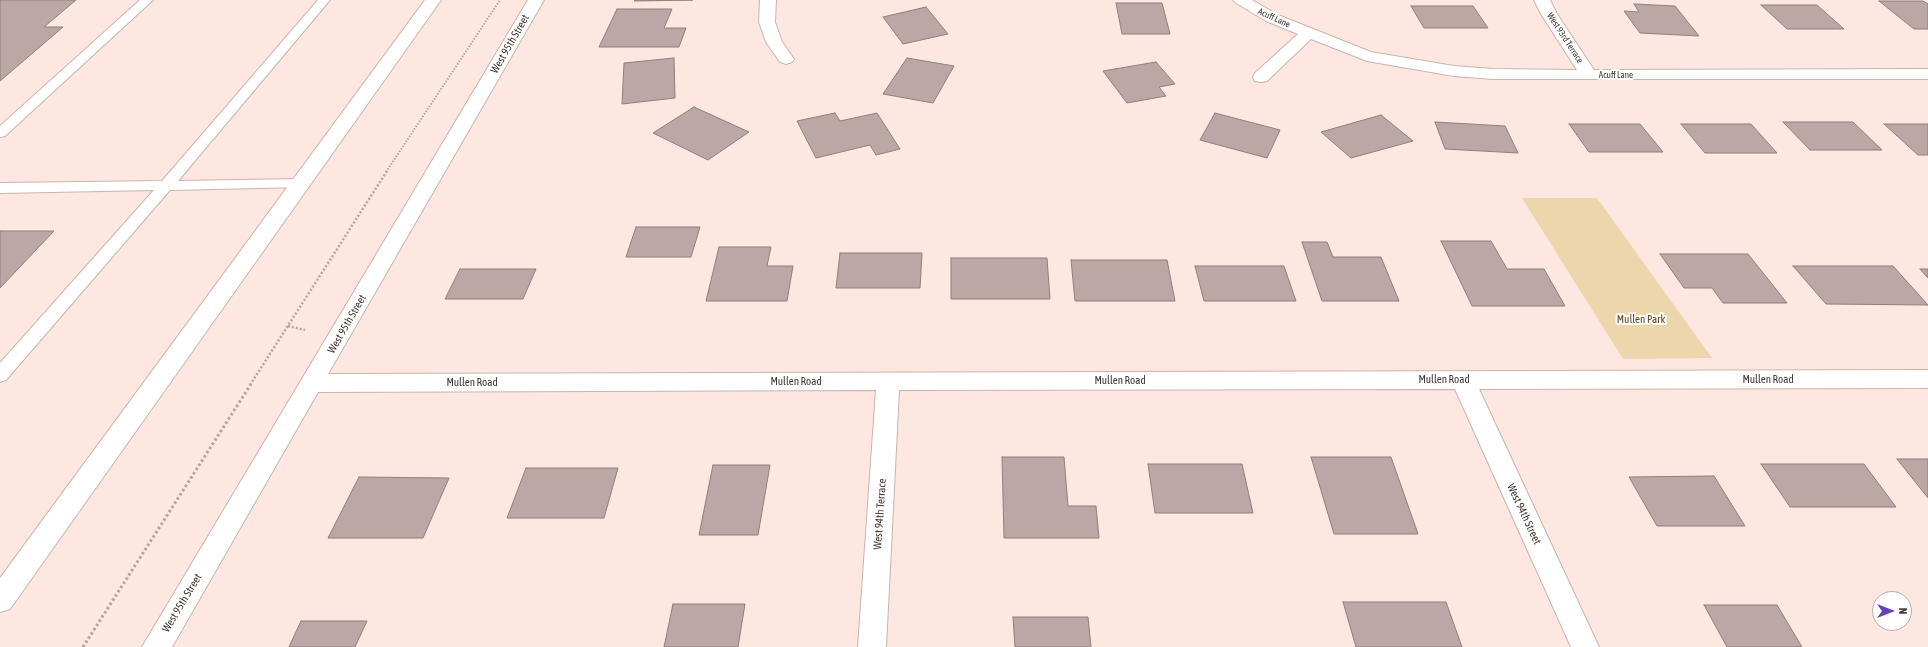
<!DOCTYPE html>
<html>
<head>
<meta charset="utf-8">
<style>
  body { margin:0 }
  #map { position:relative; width:1928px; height:647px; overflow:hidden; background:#fee7e0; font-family:"Asap Condensed",sans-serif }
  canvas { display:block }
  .north { position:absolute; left:1872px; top:591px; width:40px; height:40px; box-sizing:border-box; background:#fff; border:1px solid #b2aead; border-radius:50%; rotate:90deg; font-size:11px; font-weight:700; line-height:16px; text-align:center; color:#3e3532 }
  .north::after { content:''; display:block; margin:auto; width:14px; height:18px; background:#6440b9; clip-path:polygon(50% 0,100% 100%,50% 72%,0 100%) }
</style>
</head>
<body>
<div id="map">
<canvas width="1928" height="647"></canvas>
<div class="north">N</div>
</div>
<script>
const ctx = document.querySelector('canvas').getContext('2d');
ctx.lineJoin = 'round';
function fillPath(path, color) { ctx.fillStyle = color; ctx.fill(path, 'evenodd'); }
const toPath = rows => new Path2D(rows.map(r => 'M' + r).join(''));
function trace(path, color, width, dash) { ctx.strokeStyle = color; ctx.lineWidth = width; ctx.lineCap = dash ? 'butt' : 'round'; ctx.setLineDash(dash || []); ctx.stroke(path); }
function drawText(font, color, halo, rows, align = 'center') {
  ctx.font = font + ' "Asap Condensed",sans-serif'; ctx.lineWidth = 4; ctx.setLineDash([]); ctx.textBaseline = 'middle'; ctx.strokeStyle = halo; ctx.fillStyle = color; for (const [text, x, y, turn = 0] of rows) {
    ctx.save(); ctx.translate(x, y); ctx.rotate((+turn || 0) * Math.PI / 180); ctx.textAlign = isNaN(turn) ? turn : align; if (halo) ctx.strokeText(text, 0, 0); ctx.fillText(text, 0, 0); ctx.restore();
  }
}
const green = toPath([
  [1522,198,1597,198,1712,358,1623,359]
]);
const building = toPath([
  [0,0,76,0,44,27,63,27,0,81,0,0],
  [635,0,693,0,634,1,635,0],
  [1879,1,1923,1,1928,4,1928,29,1914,29,1879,1],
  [1116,3,1162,3,1170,34,1122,34,1116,3],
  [1634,4,1675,6,1699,36,1640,33,1624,11,1639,12,1634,4],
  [1761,5,1817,5,1844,29,1787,29,1761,5],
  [1411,6,1473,6,1488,28,1424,28,1411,6],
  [926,7,948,34,903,44,883,17,926,7],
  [617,9,672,9,664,28,686,28,679,47,599,47,617,9],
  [674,58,675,98,622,104,624,63,674,58],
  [907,58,954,66,933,103,883,94,907,58],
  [1156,62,1175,84,1159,87,1166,96,1127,103,1103,71,1156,62],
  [694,107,749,132,708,160,653,133,694,107],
  [835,113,840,121,877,113,900,149,876,155,870,145,816,158,797,121,835,113],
  [1215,113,1280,130,1267,158,1200,140,1215,113],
  [1381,115,1413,141,1351,158,1321,132,1381,115],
  [1435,122,1505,126,1518,153,1445,149,1435,122],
  [1783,122,1853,122,1882,150,1810,150,1783,122],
  [1569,124,1640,124,1663,152,1589,152,1569,124],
  [1681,124,1751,124,1777,153,1705,153,1681,124],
  [1884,124,1928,124,1928,155,1918,155,1884,124],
  [636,227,700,227,691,257,626,257,636,227],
  [0,231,54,231,0,288,0,231],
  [1441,241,1491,241,1507,269,1544,269,1565,306,1472,306,1441,241],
  [1302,242,1327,242,1333,257,1381,257,1399,301,1322,301,1302,242],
  [719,247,771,247,767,266,793,266,787,301,706,301,719,247],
  [840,253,922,253,920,288,836,288,840,253],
  [1660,254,1748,254,1787,303,1723,303,1712,288,1684,288,1660,254],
  [951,258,1047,258,1050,299,951,299,951,258],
  [1071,260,1167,260,1175,301,1075,301,1071,260],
  [1195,266,1284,266,1296,301,1204,301,1195,266],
  [1793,266,1893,266,1928,305,1826,304,1793,266],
  [460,269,536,269,523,299,445,299,460,269],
  [1920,269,1928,269,1928,278,1920,269],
  [1002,457,1064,457,1068,506,1096,506,1099,538,1004,538,1002,457],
  [1311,457,1391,457,1418,534,1334,534,1311,457],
  [1897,459,1928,459,1928,498,1897,459],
  [1148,464,1242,464,1253,513,1155,513,1148,464],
  [1761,464,1864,464,1896,507,1790,507,1761,464],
  [713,465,770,465,758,535,699,535,713,465],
  [526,468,618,468,604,518,507,518,526,468],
  [1714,476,1745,526,1657,526,1629,477,1714,476],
  [359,477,449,478,423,538,328,538,359,477],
  [1343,602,1446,602,1462,647,1356,647,1343,602],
  [673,604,745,604,738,647,664,647,673,604],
  [1704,605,1777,605,1802,647,1727,647,1704,605],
  [1013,617,1088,617,1091,647,1015,647,1013,617],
  [301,621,367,621,355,647,289,647,301,621]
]);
const pathFar2 = toPath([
  [386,172,500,0]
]);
const pathFar1 = toPath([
  [288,326,305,330],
  [250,385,387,171]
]);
const path = toPath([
  [83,647,251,384]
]);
const service = toPath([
  [140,0,153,0,5,136,0,137,0,126,140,0],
  [318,0,330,0,178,181,301,179,306,181,308,184,306,187,170,190,6,380,0,382,0,363,154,190,0,193,0,183,162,181,318,0]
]);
const minor = toPath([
  [528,0,544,0,328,374,1928,370,1928,388,1479,389,1599,647,1571,647,1455,389,899,390,886,647,858,647,876,390,318,392,172,647,142,647,528,0],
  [760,0,776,0,775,22,782,42,794,59,792,62,786,64,780,62,766,42,759,22,760,0],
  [1233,0,1252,0,1278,15,1371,52,1454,66,1493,69,1577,70,1541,14,1534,0,1550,0,1557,14,1594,70,1928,69,1928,79,1493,79,1454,76,1367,61,1311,39,1267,81,1261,82,1255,81,1253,77,1255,73,1298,34,1266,21,1236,3,1233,0]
]);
const secondary = toPath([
  [425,0,441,0,10,609,0,612,0,578,425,0]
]);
const farStreetnames = [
  ["Acuff Lane",1274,18,25],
  ["West 93rd Terrace",1565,38,57],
  ["Acuff Lane",1616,75]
];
const streetNames = [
  ["West 95th Street",510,44,-60],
  ["West 95th Street",347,324,-60],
  ["Mullen Road",1444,380],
  ["Mullen Road",1768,380],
  ["Mullen Road",1120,381],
  ["Mullen Road",796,382],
  ["Mullen Road",472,383],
  ["West 94th Terrace",880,514,-86],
  ["West 94th Street",1524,514,65],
  ["West 95th Street",182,603,-59]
];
const parkNames = [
  ["Mullen Park",1641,320]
];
fillPath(green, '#edd6ac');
fillPath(building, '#bda6a6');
trace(building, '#937d7d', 1);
trace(service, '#c9b4ad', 2);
trace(minor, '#c9b4ad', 2);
trace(secondary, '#c9b4ad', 2);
trace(pathFar2, '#b5a49e', 2, [1.5, 1.5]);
trace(pathFar1, '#b5a49e', 2.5, [2, 2]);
trace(path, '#b5a49e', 3, [2.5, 2.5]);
fillPath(service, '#fff');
fillPath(minor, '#fff');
fillPath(secondary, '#fff');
drawText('9px', '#3e3532', '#fff', farStreetnames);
drawText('11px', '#3e3532', '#fff', streetNames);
drawText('11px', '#5e481c', '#fff', parkNames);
</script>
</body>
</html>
